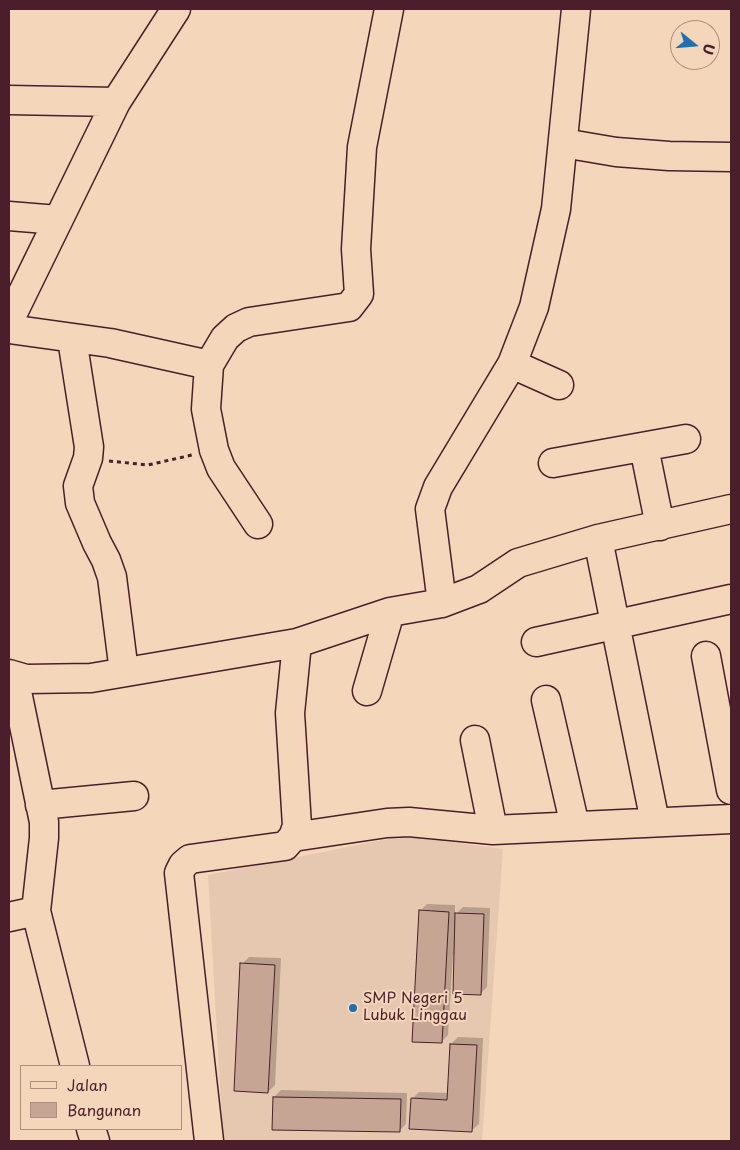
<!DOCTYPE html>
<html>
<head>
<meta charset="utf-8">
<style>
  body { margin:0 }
  #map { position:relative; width:740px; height:1150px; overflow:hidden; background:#f4d6ba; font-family:"Playpen Sans",sans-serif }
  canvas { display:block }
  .frame { position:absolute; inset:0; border:10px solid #4a1f2b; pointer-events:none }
  .legend { position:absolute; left:20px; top:1065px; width:162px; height:65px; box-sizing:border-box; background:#f4d6ba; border:1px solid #b08d81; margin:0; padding:6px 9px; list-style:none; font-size:15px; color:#4a1f2b }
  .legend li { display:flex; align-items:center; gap:10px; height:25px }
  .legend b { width:25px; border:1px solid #b08d81 }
  .north { position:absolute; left:670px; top:20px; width:50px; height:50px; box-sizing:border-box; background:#f4d6ba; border:1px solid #b08d81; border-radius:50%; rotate:107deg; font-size:14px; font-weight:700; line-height:20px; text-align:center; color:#4a1f2b }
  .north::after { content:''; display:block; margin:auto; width:18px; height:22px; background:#1f6fb2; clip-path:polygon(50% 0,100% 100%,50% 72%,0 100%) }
</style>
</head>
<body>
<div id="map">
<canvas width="740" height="1150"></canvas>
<div class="frame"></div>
<ul class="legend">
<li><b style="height:6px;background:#f4d6ba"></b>Jalan</li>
<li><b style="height:14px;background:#c7a594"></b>Bangunan</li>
</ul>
<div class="north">U</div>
</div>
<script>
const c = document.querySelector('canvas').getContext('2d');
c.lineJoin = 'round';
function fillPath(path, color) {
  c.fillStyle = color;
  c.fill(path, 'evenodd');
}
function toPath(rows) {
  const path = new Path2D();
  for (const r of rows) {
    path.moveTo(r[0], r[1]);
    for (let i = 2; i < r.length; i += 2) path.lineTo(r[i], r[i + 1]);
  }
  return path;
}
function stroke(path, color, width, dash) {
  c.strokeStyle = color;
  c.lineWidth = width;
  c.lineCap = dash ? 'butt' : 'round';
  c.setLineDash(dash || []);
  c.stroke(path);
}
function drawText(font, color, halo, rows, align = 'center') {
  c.font = font + ' "Playpen Sans",sans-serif';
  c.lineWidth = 4;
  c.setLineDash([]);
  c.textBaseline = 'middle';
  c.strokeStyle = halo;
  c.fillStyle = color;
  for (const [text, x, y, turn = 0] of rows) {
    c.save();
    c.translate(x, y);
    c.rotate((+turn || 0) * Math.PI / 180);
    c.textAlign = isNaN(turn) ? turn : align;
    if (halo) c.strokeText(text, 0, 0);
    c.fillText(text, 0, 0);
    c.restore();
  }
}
fillPath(toPath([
  [403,836,503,849,482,1141,223,1141,208,875]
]), '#e6c7af');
fillPath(toPath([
  [427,904,455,905,455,915,463,907,490,908,487,987,480,994,455,955,453,955,448,1035,441,1042,420,911],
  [249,957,281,958,275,1085,268,1092,242,964],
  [458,1037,483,1038,479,1124,472,1130,412,1099,419,1092,449,1093,451,1044],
  [281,1090,407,1093,406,1124,399,1131,274,1097]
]), '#0003');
const building = toPath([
  [419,910,449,912,442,1043,412,1042,419,910],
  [455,913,484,914,481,995,453,994,455,913],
  [240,963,275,965,268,1093,234,1091,240,963],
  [450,1044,477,1045,472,1132,409,1129,411,1098,447,1100,450,1044],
  [273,1097,401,1099,400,1132,272,1130,273,1097]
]);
fillPath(building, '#c7a594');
stroke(building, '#4a1f2b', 1);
const minor = toPath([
  [9,100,116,102],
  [563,143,616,152,669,156,731,157],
  [9,216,58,220],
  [9,321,116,102,176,9],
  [9,329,110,343,209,365,225,338,236,328,249,322,349,307,359,294,356,249,362,147,389,9],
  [72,339,89,447,88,458,78,486,80,503,97,543,106,560,112,577,124,672],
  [512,364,559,385],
  [209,365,206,409,214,450,221,468,258,524],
  [644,447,660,526],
  [553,463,686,439],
  [598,539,655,822],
  [442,603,430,509,438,487,512,364,534,307,556,209,576,9],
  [536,642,731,599],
  [706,656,731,790],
  [9,674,26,679,91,678,297,643,390,612,442,603,479,589,518,563,598,539,731,509],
  [14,677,44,822,44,838,36,911,75,1066],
  [367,691,390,612],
  [546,700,575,826],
  [475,740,493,830],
  [40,805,134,796],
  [293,837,387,823,409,822,493,830,731,819],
  [9,917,36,911],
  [91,1129,95,1141],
  [209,1141,179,873,183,865,190,859,285,846,293,837,297,826,290,713,297,643]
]);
stroke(minor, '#4a1f2b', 31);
stroke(toPath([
  [109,461,148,465,192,455]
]), '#4a1f2b', 3, [4, 4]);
stroke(minor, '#f4d6ba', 28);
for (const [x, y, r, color] of [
  [353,1008,5,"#1f6fb2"]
]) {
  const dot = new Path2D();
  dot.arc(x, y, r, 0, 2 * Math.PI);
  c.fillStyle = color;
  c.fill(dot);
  stroke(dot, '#f4d6ba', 2);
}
drawText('15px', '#4a1f2b', '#f4d6ba', [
  ["SMP Negeri 5",363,999],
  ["Lubuk Linggau",363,1016]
], 'left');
</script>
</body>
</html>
